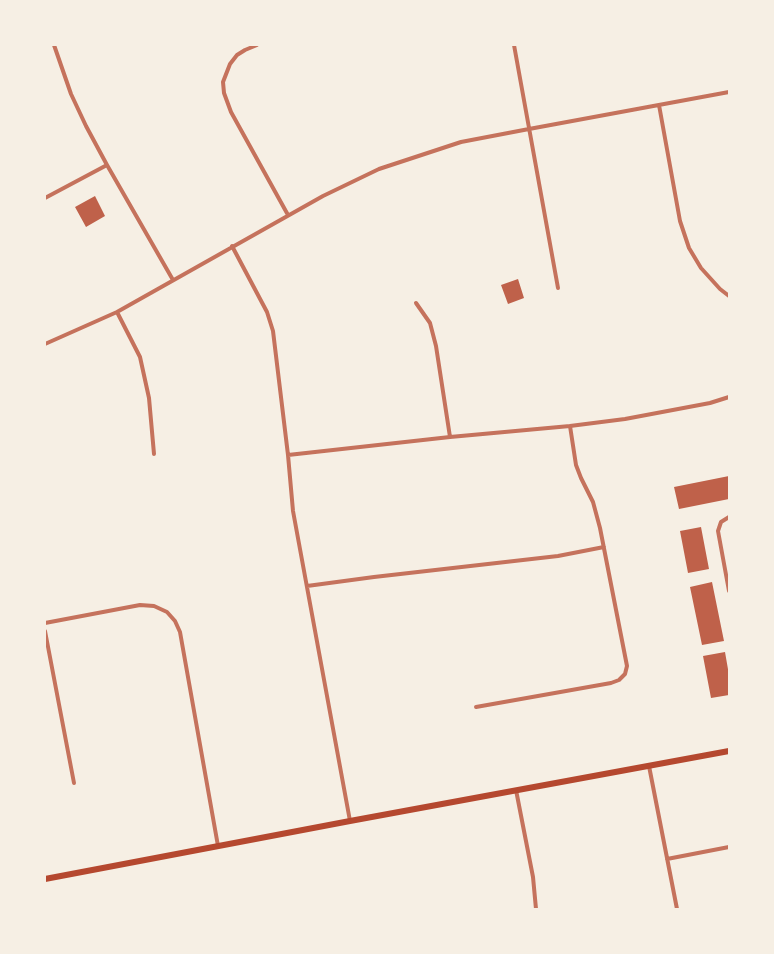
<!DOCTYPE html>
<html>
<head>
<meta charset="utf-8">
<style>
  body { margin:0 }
  #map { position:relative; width:774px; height:954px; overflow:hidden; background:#f6efe4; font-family:Helvetica,sans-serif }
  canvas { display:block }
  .frame { position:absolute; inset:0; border:46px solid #f6efe4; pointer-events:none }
</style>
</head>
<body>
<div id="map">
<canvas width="774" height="954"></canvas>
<div class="frame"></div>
</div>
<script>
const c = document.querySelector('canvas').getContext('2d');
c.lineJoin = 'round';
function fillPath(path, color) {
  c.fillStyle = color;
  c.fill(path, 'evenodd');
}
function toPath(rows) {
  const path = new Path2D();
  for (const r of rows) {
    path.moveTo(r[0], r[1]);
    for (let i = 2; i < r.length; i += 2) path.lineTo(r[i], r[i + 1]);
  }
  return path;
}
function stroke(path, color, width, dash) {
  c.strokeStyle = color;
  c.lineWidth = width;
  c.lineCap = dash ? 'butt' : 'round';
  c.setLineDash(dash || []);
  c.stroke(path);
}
fillPath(toPath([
  [95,196,105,216,86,227,75,207],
  [518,279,524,298,508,304,501,285],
  [729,476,729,499,679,509,674,487],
  [701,527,709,569,688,573,680,531],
  [712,582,724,641,702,645,690,587],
  [725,652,729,675,729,695,711,698,703,656]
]), '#bf614a');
stroke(toPath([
  [54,45,71,94,86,126,107,165,173,280],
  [257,45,245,50,237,55,230,64,223,82,224,93,231,112,288,215],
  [514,45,558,288],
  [659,105,680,221,689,248,701,268,720,289,729,296],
  [45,198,107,165],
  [232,246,267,312,273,331,288,455,293,511,350,821],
  [416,303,430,323,436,346,450,437],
  [117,312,140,357,149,398,154,454],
  [45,344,117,312,323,196,379,169,461,142,529,129,729,92],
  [288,455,450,437,570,426,625,419,710,403,729,397],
  [729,517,721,522,718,531,729,591],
  [307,586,374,577,558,556,604,547],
  [45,623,140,605,154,606,167,612,175,621,180,632,218,846],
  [45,631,74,783],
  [476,707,611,683,619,680,625,674,627,666,600,528,593,502,581,478,576,465,570,426],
  [649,766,677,909],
  [516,790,533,877,536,909],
  [667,859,729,847]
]), '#c5725c', 4);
stroke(toPath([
  [45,879,350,821,729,751]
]), '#b5482f', 6);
</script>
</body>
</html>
